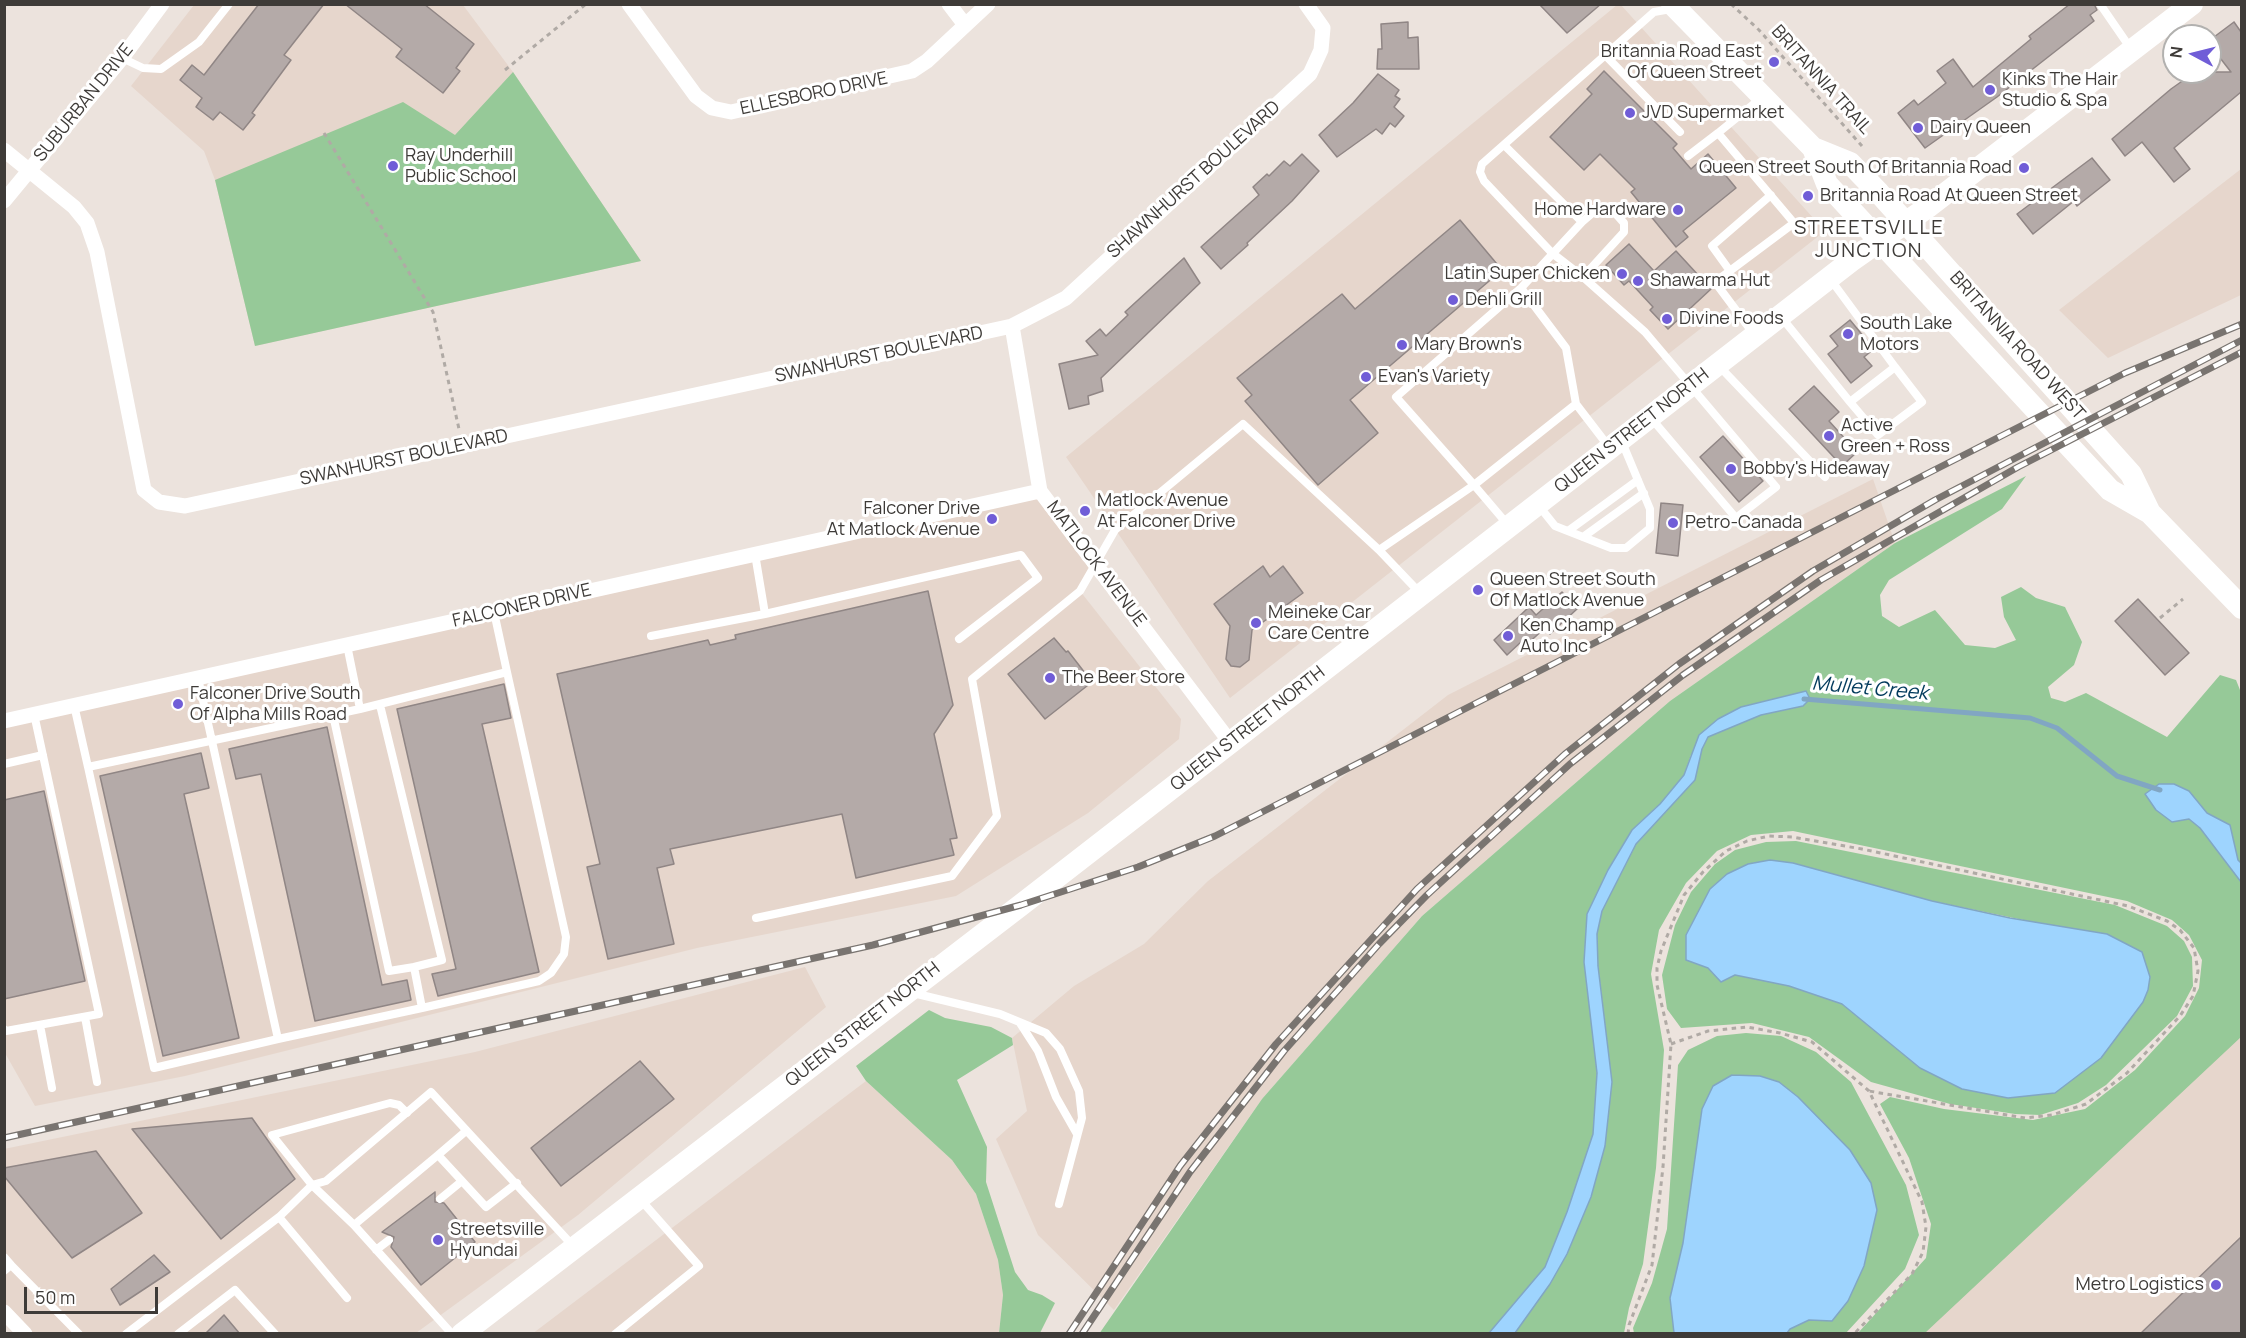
<!DOCTYPE html>
<html>
<head>
<meta charset="utf-8">
<style>
  body { margin:0 }
  #map { position:relative; width:2246px; height:1338px; overflow:hidden; background:#ece3dd; font-family:Manrope,sans-serif }
  canvas { display:block }
  .frame { position:absolute; inset:0; border:6px solid #3e3b38; pointer-events:none }
  .north { position:absolute; left:2162px; top:24px; width:60px; height:60px; box-sizing:border-box; background:#fff; border:2px solid #b2b1af; border-radius:50%; rotate:277deg; font-size:16px; font-weight:700; line-height:24px; text-align:center; color:#3e3b38 }
  .north::after { content:''; display:block; margin:auto; width:21px; height:27px; background:#705dd7; clip-path:polygon(50% 0,100% 100%,50% 72%,0 100%) }
  .scale { position:absolute; left:24px; top:1287px; width:134px; height:27px; box-sizing:border-box; border:3px solid #3e3b38; border-top:0; padding-left:8px; font-size:18px; line-height:21px; white-space:nowrap; color:#3e3b38; -webkit-text-stroke:4px #fff; paint-order:stroke }
</style>
</head>
<body>
<div id="map">
<canvas width="2246" height="1338"></canvas>
<div class="frame"></div>
<div class="north">N</div>
<div class="scale">50 m</div>
</div>
<script>
const c = document.querySelector('canvas').getContext('2d');
c.lineJoin = 'round';
function fillPath(path, color) {
  c.fillStyle = color;
  c.fill(path, 'evenodd');
}
function toPath(rows) {
  const path = new Path2D();
  for (const r of rows) {
    path.moveTo(r[0], r[1]);
    for (let i = 2; i < r.length; i += 2) path.lineTo(r[i], r[i + 1]);
  }
  return path;
}
function stroke(path, color, width, dash) {
  c.strokeStyle = color;
  c.lineWidth = width;
  c.lineCap = dash ? 'butt' : 'round';
  c.setLineDash(dash || []);
  c.stroke(path);
}
function drawText(font, color, halo, rows, align = 'center') {
  c.font = font + ' Manrope,sans-serif';
  c.lineWidth = 6;
  c.setLineDash([]);
  c.textBaseline = 'middle';
  c.strokeStyle = halo;
  c.fillStyle = color;
  for (const [text, x, y, turn = 0] of rows) {
    c.save();
    c.translate(x, y);
    c.rotate((+turn || 0) * Math.PI / 180);
    c.textAlign = isNaN(turn) ? turn : align;
    if (halo) c.strokeText(text, 0, 0);
    c.fillText(text, 0, 0);
    c.restore();
  }
}
fillPath(toPath([
  [194,5,463,5,513,72,641,261,255,346,215,180,204,151,131,86],
  [1617,5,1621,5,1825,231,1230,698,1066,457],
  [2241,169,2241,295,2108,358,2059,310],
  [1873,479,1895,543,1670,701,1422,916,1262,1099,1114,1310,1038,1235,996,1139,1027,1111,1012,1038,1074,986,1144,944,1208,881,1448,695],
  [1040,491,1096,564,1080,591,1181,719,1179,739,1088,813,956,896,697,948,185,1076,35,1106,5,1053,4,721],
  [805,967,826,1007,578,1215,416,1333,24,1333,5,1314,4,1149,475,1052],
  [2241,1023,2241,1333,1907,1334],
  [866,1081,952,1160,976,1194,998,1260,1003,1295,999,1333,532,1334]
]), '#e6d6cc');
fillPath(toPath([
  [513,72,641,261,255,346,215,180,403,102,455,135],
  [2026,476,2002,509,1889,580,1880,595,1882,616,1899,627,1935,610,1965,645,1995,648,2016,640,2004,617,2001,597,2021,587,2036,598,2065,607,2082,642,2074,665,2048,687,2051,698,2065,702,2086,693,2167,737,2220,675,2236,680,2242,695,2241,863,2238,860,2230,825,2207,813,2189,791,2189,819,2200,828,2241,882,2241,1037,1925,1333,1858,1333,1926,1258,1931,1224,1909,1158,1880,1104,1890,1097,1944,1109,2033,1120,2085,1109,2135,1070,2185,1016,2199,988,2202,960,2189,935,2172,920,2127,901,1793,831,1751,835,1717,851,1686,883,1659,930,1651,974,1664,1050,1656,1168,1643,1264,1629,1308,1624,1333,1515,1333,1567,1254,1591,1197,1612,1082,1598,966,1597,934,1602,911,1636,844,1695,780,1702,749,1708,737,1761,715,1803,706,1718,719,1691,755,1684,775,1660,804,1632,830,1608,870,1587,914,1584,962,1597,1073,1593,1134,1567,1212,1545,1267,1489,1333,1099,1334,1262,1099,1422,916,1670,701,1895,543],
  [1796,841,2115,905,2167,926,2184,941,2192,957,2193,986,2177,1016,2106,1085,2078,1103,2040,1115,2015,1114,1950,1104,1871,1082,1809,1037,1752,1023,1681,1028,1667,1009,1662,975,1675,925,1691,892,1715,864,1735,850,1766,842],
  [1748,864,1932,901,2057,927,1920,1068,1842,1004,1789,986,1735,975,1721,982,1708,968,1686,960,1686,935,1710,889,1727,874],
  [929,1010,945,1018,991,1027,1012,1038,1013,1045,957,1080,987,1147,986,1182,1015,1272,1028,1290,1042,1295,1055,1303,1040,1333,999,1333,1003,1295,998,1260,976,1194,952,1160,866,1081,856,1066],
  [1746,1033,1781,1036,1816,1052,1851,1082,1906,1185,1919,1235,1905,1269,1846,1333,1787,1333,1790,1329,1809,1320,1832,1321,1864,1266,1877,1210,1798,1097,1779,1082,1760,1076,1702,1109,1683,1243,1670,1298,1674,1333,1634,1333,1633,1328,1652,1283,1667,1229,1678,1065,1688,1050,1717,1036]
]), '#96c998');
const water = toPath([
  [1806,691,1810,699,1803,706,1761,715,1708,737,1702,749,1695,780,1636,844,1602,911,1597,934,1598,966,1612,1082,1605,1146,1591,1197,1567,1254,1550,1284,1515,1333,1489,1333,1545,1267,1567,1212,1593,1134,1597,1073,1584,962,1587,914,1608,870,1632,830,1660,804,1684,775,1699,735,1718,719,1741,707,1806,691],
  [2159,784,2174,784,2189,791,2207,813,2230,825,2238,860,2241,863,2241,882,2200,828,2189,819,2172,822,2156,810,2145,794,2159,784],
  [1770,860,1793,863,1932,901,2010,918,2107,934,2142,952,2150,977,2148,990,2143,1002,2101,1058,2055,1093,2008,1098,1962,1089,1920,1068,1842,1004,1789,986,1735,975,1721,982,1708,968,1686,960,1686,935,1710,889,1727,874,1748,864,1770,860],
  [1732,1075,1760,1076,1779,1082,1798,1097,1850,1150,1871,1183,1877,1210,1864,1266,1848,1301,1832,1321,1809,1320,1790,1329,1787,1333,1674,1333,1670,1298,1683,1243,1702,1109,1713,1086,1732,1075]
]);
fillPath(water, '#9ed4fe');
stroke(water, '#81a6c3', 1.5);
stroke(toPath([
  [1804,699,2030,718,2057,728,2117,776,2160,790]
]), '#81a6c3', 5);
const building = toPath([
  [259,4,324,4,284,55,291,60,252,113,255,115,243,130,220,112,213,120,196,107,202,98,180,80,192,65,204,75,259,4],
  [345,4,424,4,474,44,456,68,460,71,443,93,396,57,402,49,345,4],
  [1539,4,1601,4,1567,33,1539,4],
  [2070,4,2094,4,2097,10,2090,15,2094,21,1997,97,1925,148,1898,113,1914,100,1918,105,1946,83,1937,71,1953,59,1973,87,2031,39,2029,36,2070,4],
  [1408,22,1408,38,1418,37,1419,69,1377,69,1378,49,1382,49,1381,24,1408,22],
  [2234,22,2241,32,2241,92,2174,148,2190,169,2174,182,2142,142,2125,156,2112,139,2171,89,2195,72,2231,72,2210,45,2210,40,2234,22],
  [1604,71,1677,144,1673,148,1691,169,1708,154,1736,188,1683,231,1688,237,1676,247,1631,192,1635,189,1600,154,1584,170,1550,137,1592,94,1587,89,1604,71],
  [1378,74,1399,90,1395,96,1400,99,1394,107,1404,116,1395,127,1390,123,1382,134,1376,129,1337,157,1319,135,1353,103,1378,74],
  [1302,154,1319,171,1292,201,1247,243,1248,245,1221,269,1201,247,1259,195,1253,187,1267,174,1269,176,1284,161,1290,166,1302,154],
  [2092,158,2110,180,2077,206,2074,201,2033,234,2017,214,2092,158],
  [1460,220,1502,270,1350,400,1378,433,1318,485,1245,401,1252,395,1237,378,1342,294,1355,309,1460,220],
  [1629,244,1654,271,1676,251,1711,289,1668,329,1650,310,1653,307,1629,281,1624,285,1606,265,1629,244],
  [1184,258,1200,283,1101,378,1103,391,1088,396,1089,404,1069,409,1059,364,1098,355,1086,341,1100,329,1106,336,1128,315,1125,312,1184,258],
  [1850,320,1874,349,1864,357,1872,366,1851,383,1828,354,1838,346,1830,336,1850,320],
  [1814,386,1839,412,1829,421,1857,452,1842,466,1789,409,1814,386],
  [1723,436,1763,481,1739,502,1700,457,1723,436],
  [1661,503,1683,505,1678,556,1656,553,1661,503],
  [1263,566,1270,577,1283,566,1303,593,1252,630,1249,660,1240,667,1231,666,1226,659,1230,626,1214,604,1263,566],
  [928,591,953,705,934,734,957,838,950,839,954,855,856,878,842,814,670,849,674,864,657,868,674,944,608,959,587,867,600,864,557,674,708,640,710,645,736,639,735,635,928,591],
  [1562,592,1577,609,1550,634,1545,628,1525,646,1521,642,1507,655,1494,640,1529,607,1536,615,1562,592],
  [2138,599,2189,653,2165,675,2115,621,2138,599],
  [1054,638,1066,652,1068,651,1092,682,1045,719,1008,674,1054,638],
  [504,684,511,718,482,724,539,972,438,996,432,974,456,969,397,709,504,684],
  [327,727,382,985,407,980,411,1000,315,1021,261,774,236,779,229,749,327,727],
  [201,753,209,788,184,794,239,1038,163,1056,100,776,201,753],
  [44,791,85,981,4,999,4,800,44,791],
  [640,1061,674,1099,561,1186,531,1148,640,1061],
  [252,1118,295,1179,221,1239,132,1129,252,1118],
  [96,1151,142,1213,72,1258,4,1176,4,1168,96,1151],
  [435,1192,435,1202,444,1203,475,1242,421,1285,391,1247,394,1237,382,1232,435,1192],
  [2241,1237,2241,1334,2140,1334,2241,1237],
  [154,1255,170,1272,120,1305,111,1289,154,1255],
  [224,1315,240,1334,205,1334,224,1315]
]);
fillPath(building, '#b4aaa8');
stroke(building, '#908685', 1.5);
stroke(toPath([
  [1731,4,1759,30,1862,146],
  [505,70,586,4],
  [324,133,433,312,459,429],
  [2160,618,2183,599],
  [1671,1044,1708,1031,1747,1027,1780,1033,1812,1042,1869,1091,1922,1202,1926,1227,1923,1252,1912,1274,1854,1334],
  [1628,1334,1629,1325,1652,1265,1663,1167,1671,1044,1657,985,1657,968,1661,951,1684,895,1703,872,1726,851,1747,841,1769,836,1792,837,1862,849,2128,906,2167,921,2180,930,2194,948,2198,971,2193,996,2180,1016,2127,1073,2086,1104,2052,1115,2025,1118,1869,1091]
]), '#b0aaa5', 3, [4.5, 4.5]);
stroke(toPath([
  [2100,4,2131,49],
  [1605,55,1680,132],
  [122,58,143,68,161,69,199,42,229,4],
  [1688,156,1718,133],
  [1582,222,1596,210,1605,210,1616,214,1624,223,1624,232,1583,277],
  [1730,271,1712,246,1771,195],
  [1521,288,1566,348,1576,404],
  [1782,318,1850,402,1895,367,1831,280],
  [1753,333,1715,282,1794,223,1718,133,1761,98],
  [1719,366,1825,477],
  [1850,402,1878,435,1922,402,1895,367],
  [1651,418,1736,518,1776,487,1645,332,1583,277,1552,253,1484,181,1480,172,1482,164,1654,12,1671,9],
  [1539,506,1555,526,1611,548,1626,548,1650,528,1650,509,1622,442],
  [1508,525,1474,485,1576,404,1609,447],
  [1568,531,1638,480],
  [1583,537,1644,493],
  [1420,593,1379,550,1474,485,1396,397,1521,288,1582,222,1504,145],
  [765,614,1021,555,1038,578,959,639],
  [651,636,765,614,755,554],
  [347,645,360,709],
  [198,678,278,1039,422,1008],
  [74,705,88,767,360,709,507,672,494,612],
  [380,705,442,960,414,967],
  [333,715,389,971,414,967,422,1008,539,981,551,973,564,954,566,937,507,672],
  [4,764,43,755],
  [88,767,154,1068,278,1039],
  [756,918,952,876,997,816,972,679,1080,591,1115,530,1243,424,1379,550],
  [913,993,1000,1014,1046,1033,1060,1049,1079,1091,1082,1118,1059,1204],
  [85,1017,97,1082],
  [1020,1023,1038,1051,1056,1097,1077,1134],
  [40,1025,52,1088],
  [4,1029,6,1031,99,1014,34,714],
  [407,1113,399,1105,390,1103,272,1135,312,1185,354,1225,452,1334],
  [466,1131,438,1155,486,1207,517,1183],
  [440,1199,462,1181],
  [279,1217,347,1298],
  [354,1225,438,1155],
  [376,1250,389,1240],
  [4,1257,11,1265,4,1271],
  [11,1265,79,1334],
  [126,1334,279,1217,312,1185,326,1181,431,1092,574,1247],
  [178,1334,235,1290,275,1334],
  [615,1334,699,1266,640,1199]
]), '#fff', 8);
stroke(toPath([
  [629,4,696,96,712,108,731,112,912,71,927,61,988,4],
  [949,4,965,25],
  [4,150,74,207,87,223,97,252,144,490,159,502,185,506,1012,326,1066,298,1310,74,1321,50,1323,28,1306,4],
  [4,201,122,58,162,4],
  [1012,326,1040,491,1230,742],
  [4,721,1040,491],
  [4,1312,25,1334]
]), '#fff', 15);
stroke(toPath([
  [1672,4,1813,148,1850,163,1879,193,2131,474,2150,513],
  [1813,148,1827,184,2110,490,2150,513,2242,608],
  [462,1334,1021,905,1851,261,1928,207,2192,4]
]), '#fff', 22);
const rail = toPath([
  [4,1138,873,945,1021,905,1138,867,1215,836,2125,373,2242,324],
  [1069,1334,1180,1166,1276,1044,1417,889,1565,754,1679,664,1813,571,1935,500,2242,340],
  [1082,1334,1190,1172,1284,1051,1379,944,1427,895,1570,764,1683,675,1821,580,2018,467,2242,352]
]);
stroke(rail, '#797470', 7);
stroke(rail, '#fff', 4.5, [14]);
for (const [x, y, r, color] of [
  [1774,62,6,"#705dd7"],
  [1990,90,6,"#705dd7"],
  [1630,113,6,"#705dd7"],
  [1918,128,6,"#705dd7"],
  [393,166,6,"#705dd7"],
  [2024,168,6,"#705dd7"],
  [1808,196,6,"#705dd7"],
  [1678,210,6,"#705dd7"],
  [1622,274,6,"#705dd7"],
  [1638,281,6,"#705dd7"],
  [1453,300,6,"#705dd7"],
  [1667,319,6,"#705dd7"],
  [1848,334,6,"#705dd7"],
  [1402,345,6,"#705dd7"],
  [1366,377,6,"#705dd7"],
  [1829,436,6,"#705dd7"],
  [1731,469,6,"#705dd7"],
  [1085,511,6,"#705dd7"],
  [992,519,6,"#705dd7"],
  [1673,523,6,"#705dd7"],
  [1478,590,6,"#705dd7"],
  [1256,623,6,"#705dd7"],
  [1508,636,6,"#705dd7"],
  [1050,678,6,"#705dd7"],
  [178,704,6,"#705dd7"],
  [438,1240,6,"#705dd7"],
  [2216,1285,6,"#705dd7"]
]) {
  const dot = new Path2D();
  dot.arc(x, y, r, 0, 2 * Math.PI);
  c.fillStyle = color;
  c.fill(dot);
  stroke(dot, '#fff', 2);
}
drawText('18px', '#3e3b38', '#fff', [
  ["Britannia Road East",1762,52,"right"],
  ["Of Queen Street",1762,73,"right"],
  ["Kinks The Hair",2002,80],
  ["Studio & Spa",2002,101],
  ["JVD Supermarket",1642,113],
  ["Dairy Queen",1930,128],
  ["Ray Underhill",405,156],
  ["Public School",405,177],
  ["Queen Street South Of Britannia Road",2012,168,"right"],
  ["Britannia Road At Queen Street",1820,196],
  ["Home Hardware",1666,210,"right"],
  ["Latin Super Chicken",1610,274,"right"],
  ["Shawarma Hut",1650,281],
  ["Dehli Grill",1465,300],
  ["Divine Foods",1679,319],
  ["South Lake",1860,324],
  ["Motors",1860,345],
  ["Mary Brown's",1414,345],
  ["Evan's Variety",1378,377],
  ["Active",1841,426],
  ["Green + Ross",1841,447],
  ["Bobby's Hideaway",1743,469],
  ["Matlock Avenue",1097,501],
  ["At Falconer Drive",1097,522],
  ["Falconer Drive",980,509,"right"],
  ["At Matlock Avenue",980,530,"right"],
  ["Petro-Canada",1685,523],
  ["Queen Street South",1490,580],
  ["Of Matlock Avenue",1490,601],
  ["Meineke Car",1268,613],
  ["Care Centre",1268,634],
  ["Ken Champ",1520,626],
  ["Auto Inc",1520,647],
  ["The Beer Store",1062,678],
  ["Falconer Drive South",190,694],
  ["Of Alpha Mills Road",190,715],
  ["Streetsville",450,1230],
  ["Hyundai",450,1251],
  ["Metro Logistics",2204,1285,"right"]
], 'left');
drawText('18px', '#3e3b38', '#fff', [
  ["BRITANNIA TRAIL",1821,80,48],
  ["ELLESBORO DRIVE",814,94,-12],
  ["SUBURBAN DRIVE",84,103,-51],
  ["SHAWNHURST BOULEVARD",1194,180,-42],
  ["BRITANNIA ROAD WEST",2017,346,48],
  ["SWANHURST BOULEVARD",879,355,-12],
  ["QUEEN STREET NORTH",1632,431,-38],
  ["SWANHURST BOULEVARD",404,458,-12],
  ["MATLOCK AVENUE",1096,564,53],
  ["FALCONER DRIVE",522,606,-13],
  ["QUEEN STREET NORTH",1248,729,-38],
  ["QUEEN STREET NORTH",863,1025,-38]
]);
c.letterSpacing = '1.5px';
drawText('20px', '#3e3b38', '#fff', [
  ["STREETSVILLE",1869,228],
  ["JUNCTION",1869,251]
]);
c.letterSpacing = '0px';
drawText('italic 20px', '#033b5d', '#fff', [
  ["Mullet Creek",1870,689,5]
]);
</script>
</body>
</html>
